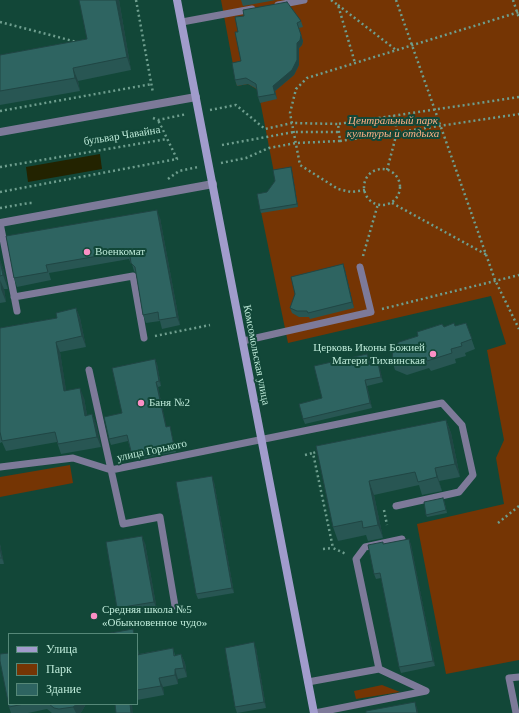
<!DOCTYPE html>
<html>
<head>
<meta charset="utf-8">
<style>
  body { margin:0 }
  #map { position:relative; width:519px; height:713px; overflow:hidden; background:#124738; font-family:Georgia,serif }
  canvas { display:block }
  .legend { position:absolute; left:8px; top:633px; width:130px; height:72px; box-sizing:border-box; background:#124738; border:1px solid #568878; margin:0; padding:5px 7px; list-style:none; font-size:12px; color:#bde9d8 }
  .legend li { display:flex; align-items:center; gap:8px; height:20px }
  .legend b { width:20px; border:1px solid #568878 }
</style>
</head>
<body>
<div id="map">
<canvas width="519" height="713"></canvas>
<ul class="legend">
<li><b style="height:5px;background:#a19ccc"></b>Улица</li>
<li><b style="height:11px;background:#753504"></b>Парк</li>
<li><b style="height:11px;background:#2e6461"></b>Здание</li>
</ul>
</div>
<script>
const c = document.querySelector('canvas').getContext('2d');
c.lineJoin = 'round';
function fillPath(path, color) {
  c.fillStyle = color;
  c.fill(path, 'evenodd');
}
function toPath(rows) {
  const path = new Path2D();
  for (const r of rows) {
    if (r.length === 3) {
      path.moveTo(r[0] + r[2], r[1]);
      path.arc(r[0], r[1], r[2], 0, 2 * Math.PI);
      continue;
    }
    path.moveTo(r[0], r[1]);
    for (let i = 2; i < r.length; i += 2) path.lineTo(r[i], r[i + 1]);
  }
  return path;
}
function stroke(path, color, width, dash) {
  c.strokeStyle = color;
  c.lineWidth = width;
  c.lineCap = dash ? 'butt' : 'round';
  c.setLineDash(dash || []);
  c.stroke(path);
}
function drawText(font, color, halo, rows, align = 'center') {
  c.font = font + ' Georgia,serif';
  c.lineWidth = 4;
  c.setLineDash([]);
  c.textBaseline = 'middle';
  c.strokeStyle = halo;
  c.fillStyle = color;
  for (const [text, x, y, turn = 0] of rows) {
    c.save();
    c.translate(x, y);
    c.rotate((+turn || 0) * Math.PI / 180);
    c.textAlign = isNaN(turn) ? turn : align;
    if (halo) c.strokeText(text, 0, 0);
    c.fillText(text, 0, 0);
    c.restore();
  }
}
fillPath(toPath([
  [221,0,519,0,519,660,446,674,417,524,504,504,496,458,504,440,487,350,506,344,491,296,288,343,258,197,268,195,276,183,258,90,248,84,237,86],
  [70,465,73,483,0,497,0,477],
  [382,685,400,692,356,699,354,691]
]), '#753504');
fillPath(toPath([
  [100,154,102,169,28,182,26,167]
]), '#232300');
stroke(toPath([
  [136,0,153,93],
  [331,0,338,5,355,63],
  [396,0,495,280,519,329],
  [513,0,519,18],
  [338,5,396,50],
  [0,22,77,42],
  [519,97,338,124,340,141,519,114],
  [210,110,236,105,265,129,292,123,338,124],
  [0,111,152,84],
  [153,118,158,120,187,114],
  [222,145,294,132,339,132],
  [221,163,246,158,269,148,296,143,340,141],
  [0,167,167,139],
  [382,187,18],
  [387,170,397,132,394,115],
  [168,179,179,171,198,167],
  [365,190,351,192,338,189,300,165,290,113,296,89,307,78,519,12],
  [0,192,177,159,158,120],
  [392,203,487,255],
  [0,208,29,203,33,203],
  [363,256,378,204],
  [382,309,519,275],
  [155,336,210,325],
  [320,451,313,453,333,548,346,554],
  [305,455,313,453],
  [384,510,387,525],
  [498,523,519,506],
  [323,549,333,548]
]), '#6e9e8e', 2.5, [2, 3]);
stroke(toPath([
  [278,5,304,0],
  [182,22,252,9],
  [0,223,17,311],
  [14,297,133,276,144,338],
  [243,341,371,312,360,267],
  [89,370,123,524,160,517,175,606],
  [0,467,73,458,111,470,442,403,462,425,473,475,459,492,396,506],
  [379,669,356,559,365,547,402,539],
  [308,682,379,669,426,691,315,713],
  [516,713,509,678,519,677]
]), '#7d7a99', 7);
stroke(toPath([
  [0,132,196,97],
  [0,223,213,184]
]), '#7d7a99', 8);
stroke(toPath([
  [177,0,314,713]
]), '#a19ccc', 8);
fillPath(toPath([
  [119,0,131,70,78,81,80,91,0,105,0,55,87,39],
  [241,0,276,0,243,6],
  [244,16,301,21,303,27,299,28,303,41,302,45,299,48,299,65,294,75,275,91,277,99,260,103,258,97,257,89,248,84,237,86,235,80,241,61,238,32],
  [291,167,298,207,261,213,260,210,267,192],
  [160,218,180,325,162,329,160,321,146,323,143,315,136,273,134,271,132,264,131,264,129,259,49,273,51,280,17,287,14,278],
  [0,260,4,271,8,289,4,289,6,302,0,303],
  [343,264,345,270,354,308,310,319,309,317,299,317,292,313,290,308],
  [76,308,80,318,86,347,60,352,66,391,84,398,87,415,92,414,96,424,101,447,61,454,57,442,6,451,2,442,0,443,0,328,57,318],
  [466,323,475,349,465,353,466,356,455,359,456,363,431,371,429,368,407,375,395,370,392,360,444,327,455,326],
  [155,359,157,364,161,386,158,387,166,427,170,426,171,432,176,452,133,460,132,455,128,441,111,445,109,439],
  [369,359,370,364,378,363,383,382,367,386,372,408,305,424,303,419,322,398],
  [446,420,451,433,460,477,439,481,442,491,422,495,419,485,374,495,383,538,368,541,366,535,338,541,333,527,316,446],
  [214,482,234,593,198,599,196,594],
  [444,500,447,513,427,517,426,515],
  [409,539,411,545,435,666,401,673,399,667,381,578,376,579,374,574,384,544],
  [145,543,157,610,120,616,117,608],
  [0,544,4,564,0,564],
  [137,644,139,654,173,648,175,655,181,654,185,663,187,677,178,679,178,684,163,687,164,695,137,700],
  [256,648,266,708,237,713,235,707],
  [9,704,86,704,82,711,80,713,52,713,47,709,28,713,11,713,9,707]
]), '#285653');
fillPath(toPath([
  [116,0,119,0,131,70,127,57],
  [301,35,303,41,302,45,299,48,299,65,294,75,275,91,277,99,275,94,273,86],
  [73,68,78,81,80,91,75,78],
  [291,167,292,170,298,207,297,204],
  [157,210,160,218,180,325,177,317],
  [0,260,4,271,8,289,3,275],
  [343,264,345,270,354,308,352,302],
  [0,280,4,289,6,302,1,289],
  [76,308,80,318,86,347,82,336],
  [56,342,60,352,68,401,64,391],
  [155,359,157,364,161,386,159,381],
  [378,363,380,368,383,382,381,377],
  [365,380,367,386,372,408,370,403],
  [156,382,158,387,168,433,166,427],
  [80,388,84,398,89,426,85,416],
  [92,414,96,424,101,447,97,437],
  [446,420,451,433,460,477,455,464],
  [435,468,439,481,442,491,437,477],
  [212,476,214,482,234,593,232,588],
  [369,481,374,495,383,538,378,525],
  [142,536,145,543,157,610,154,602],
  [409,539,411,545,435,666,433,661],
  [0,544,4,564,2,558,0,548],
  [254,642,256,648,266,708,264,702],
  [137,644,140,664,137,655],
  [181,654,185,663,187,677,184,668],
  [175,669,178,679,178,684,175,675],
  [159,678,163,687,164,695,161,686],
  [415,702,418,711,418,713,417,713],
  [77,704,86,704,82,711,80,713,76,713,73,707],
  [130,704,132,704,133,713,131,713]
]), '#204644');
const building = toPath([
  [79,0,116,0,127,57,73,68,75,78,0,91,0,55,87,39,79,0],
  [287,2,301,21,297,23,301,35,300,40,297,43,297,60,292,70,273,86,275,94,258,97,256,84,246,78,235,80,232,63,241,61,235,32,238,32,235,17,244,16,243,10,287,2],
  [291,167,297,204,260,210,257,194,267,192,275,181,273,170,291,167],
  [157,210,177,317,159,320,158,312,143,315,135,267,131,263,130,256,128,256,127,251,46,265,48,272,14,278,6,236,157,210],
  [0,261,3,275,0,276,0,261],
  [343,264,352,302,308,313,307,311,297,311,290,308,295,294,291,277,343,264],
  [76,308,82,336,56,342,64,391,80,388,85,416,92,414,97,437,58,444,55,432,2,441,0,432,0,328,57,318,56,313,76,308],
  [454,323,455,326,466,323,472,339,461,343,462,346,451,349,452,353,427,361,426,357,404,365,392,360,393,349,399,342,418,336,417,332,442,324,444,327,454,323],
  [367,354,370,365,378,363,381,377,365,380,370,403,303,419,299,404,322,398,314,366,367,354],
  [155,359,159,381,156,382,166,427,170,426,174,446,132,455,127,435,109,439,104,417,122,413,112,368,155,359],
  [446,420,455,464,435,468,437,477,418,482,415,472,369,481,378,525,363,528,362,521,333,527,316,446,446,420],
  [212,476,232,588,196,594,176,482,212,476],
  [443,498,446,510,426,515,424,502,443,498],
  [142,536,154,602,117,608,106,542,142,536],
  [409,539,433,661,399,667,380,573,374,574,368,545,383,542,383,544,409,539],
  [0,548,2,558,0,558,0,548],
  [133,629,134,634,105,634,133,629],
  [254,642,264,702,235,707,225,648,254,642],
  [173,648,174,656,181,654,184,668,175,669,175,675,159,678,161,686,137,690,137,655,173,648],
  [9,653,9,704,24,704,9,707,0,661,0,654,9,653],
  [415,702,417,713,366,713,366,711,415,702],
  [49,704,77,704,73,707,59,709,54,708,49,704],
  [115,704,130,704,131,713,116,713,115,704]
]);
fillPath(building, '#2e6461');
stroke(building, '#204644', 1);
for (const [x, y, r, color] of [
  [87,252,4,"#fb8fc5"],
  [433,354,4,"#fb8fc5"],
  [141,403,4,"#fb8fc5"],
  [94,616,4,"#fb8fc5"]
]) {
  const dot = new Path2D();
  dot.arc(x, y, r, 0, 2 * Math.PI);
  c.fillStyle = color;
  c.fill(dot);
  stroke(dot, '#124738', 1.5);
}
drawText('italic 11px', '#fcb087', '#124738', [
  ["Центральный парк",393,121],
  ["культуры и отдыха",393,134]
]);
drawText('11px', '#bde9d8', '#124738', [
  ["бульвар Чавайна",122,136,-9],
  ["Комсомольская улица",256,355,79],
  ["улица Горького",152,451,-12]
]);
drawText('11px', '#bde9d8', '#124738', [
  ["Военкомат",95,252],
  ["Церковь Иконы Божией",425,348,"right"],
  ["Матери Тихвинская",425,361,"right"],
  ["Баня №2",149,403],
  ["Средняя школа №5",102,610],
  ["«Обыкновенное чудо»",102,623]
], 'left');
</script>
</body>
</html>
